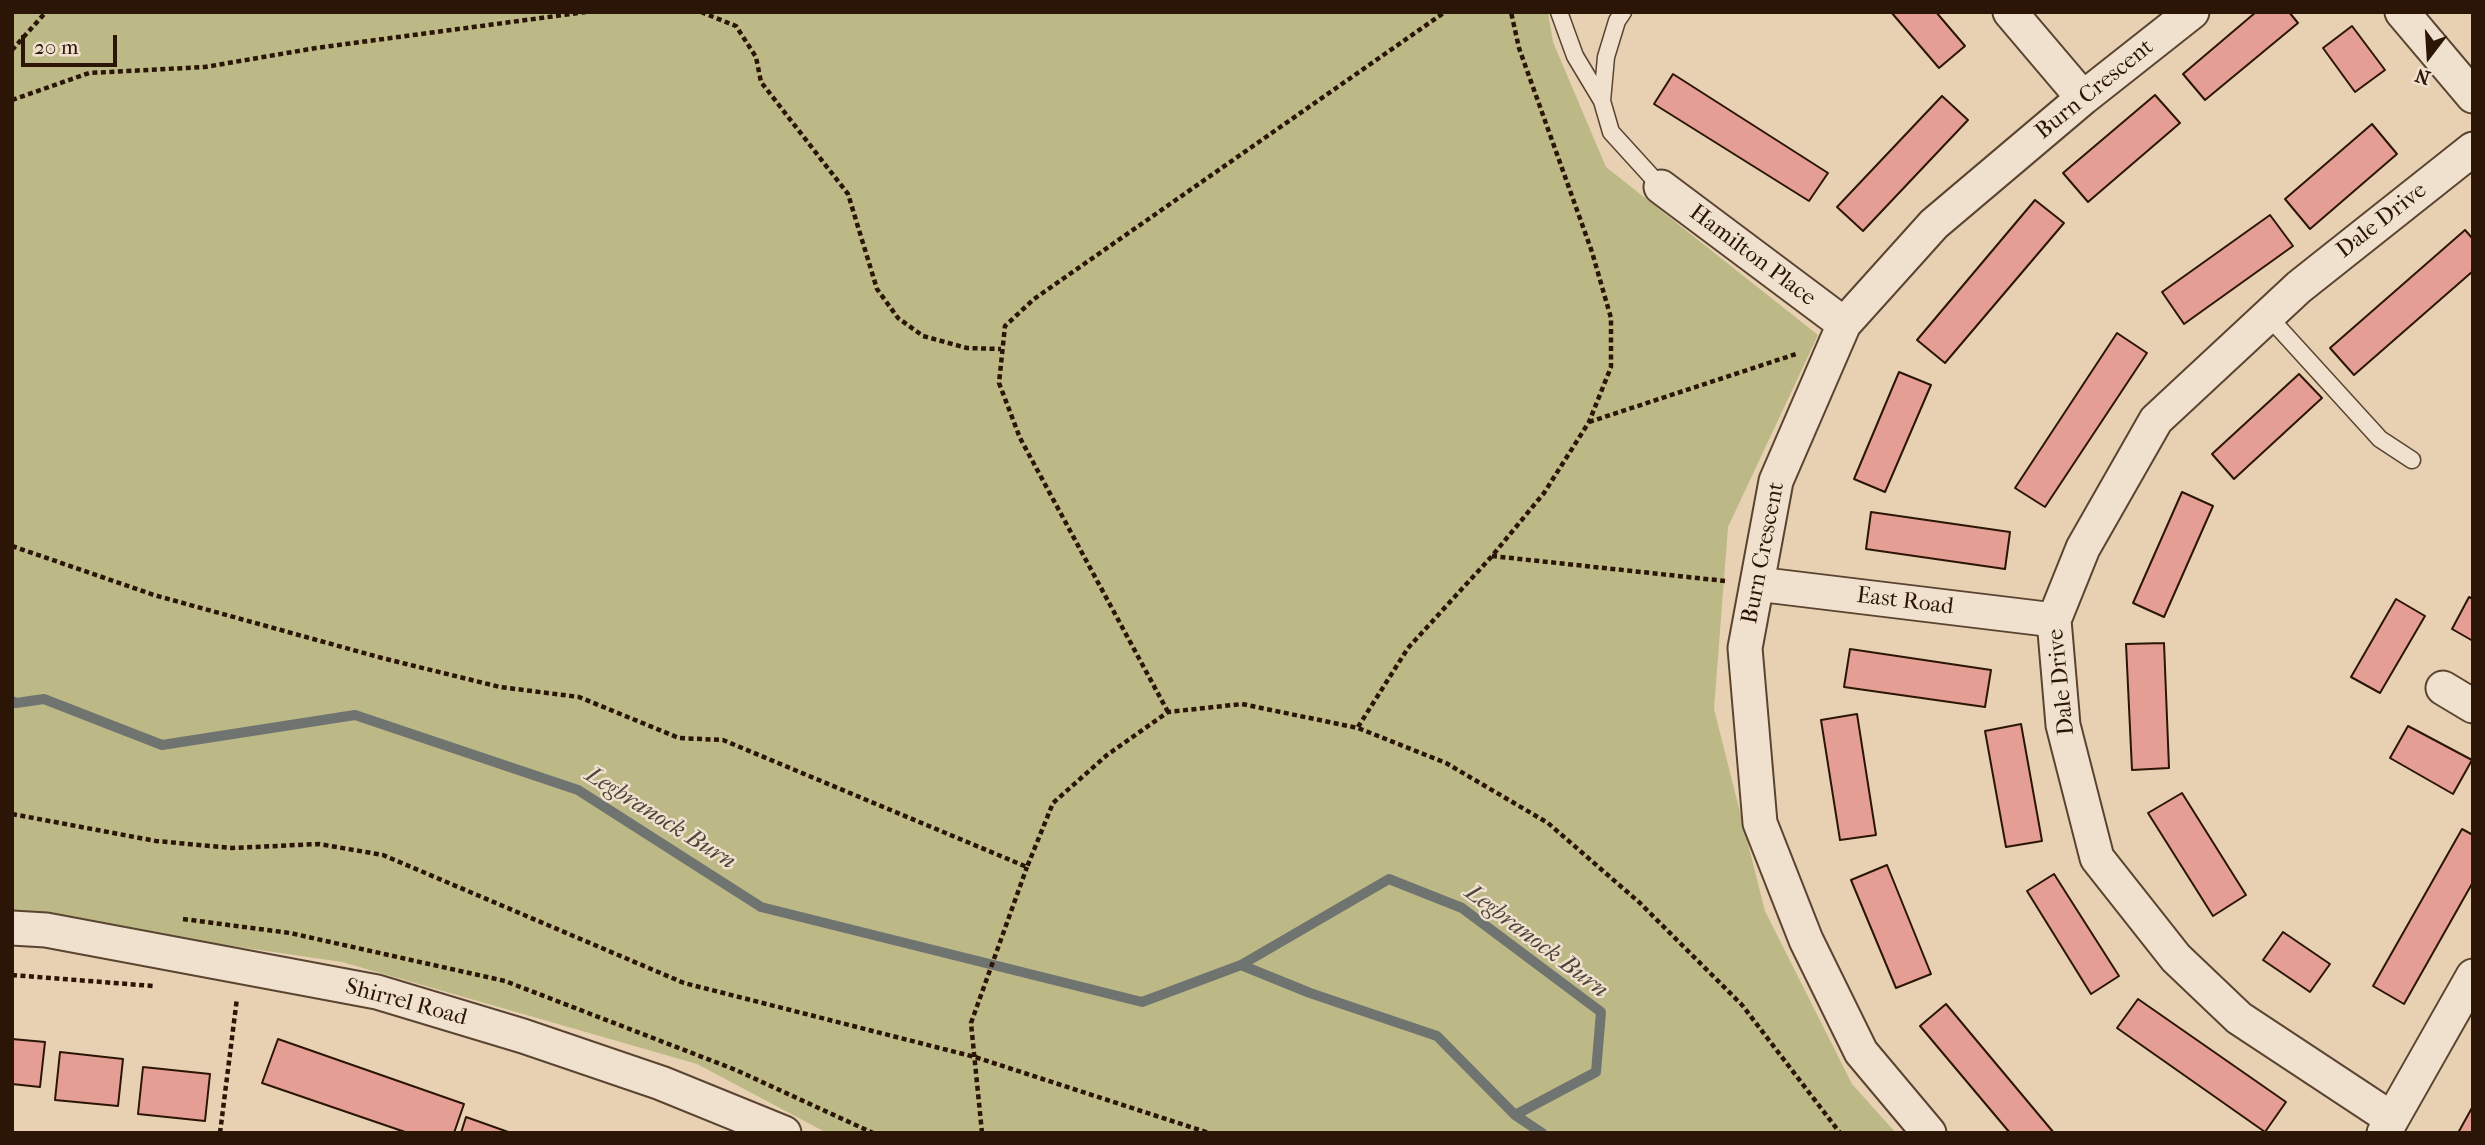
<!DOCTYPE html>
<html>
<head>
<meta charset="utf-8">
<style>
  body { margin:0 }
  #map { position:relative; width:2485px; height:1145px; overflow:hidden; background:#e7d1b2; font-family:"IM FELL French Canon",serif }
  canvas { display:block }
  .frame { position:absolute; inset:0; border:14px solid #2b1506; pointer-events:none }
  .north { position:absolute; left:2394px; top:21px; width:70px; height:70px; -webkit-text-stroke:5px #efe1cd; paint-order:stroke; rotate:197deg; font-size:19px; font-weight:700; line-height:28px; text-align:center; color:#2b1506 }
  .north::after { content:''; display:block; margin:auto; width:24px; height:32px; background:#2b1506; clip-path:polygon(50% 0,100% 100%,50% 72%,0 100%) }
  .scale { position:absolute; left:21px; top:35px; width:96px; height:32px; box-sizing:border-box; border:4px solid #2b1506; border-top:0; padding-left:9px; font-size:21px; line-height:24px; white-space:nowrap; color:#2b1506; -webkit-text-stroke:5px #efe1cd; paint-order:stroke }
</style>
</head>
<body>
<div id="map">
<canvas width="2485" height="1145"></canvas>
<div class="frame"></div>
<div class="north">N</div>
<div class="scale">20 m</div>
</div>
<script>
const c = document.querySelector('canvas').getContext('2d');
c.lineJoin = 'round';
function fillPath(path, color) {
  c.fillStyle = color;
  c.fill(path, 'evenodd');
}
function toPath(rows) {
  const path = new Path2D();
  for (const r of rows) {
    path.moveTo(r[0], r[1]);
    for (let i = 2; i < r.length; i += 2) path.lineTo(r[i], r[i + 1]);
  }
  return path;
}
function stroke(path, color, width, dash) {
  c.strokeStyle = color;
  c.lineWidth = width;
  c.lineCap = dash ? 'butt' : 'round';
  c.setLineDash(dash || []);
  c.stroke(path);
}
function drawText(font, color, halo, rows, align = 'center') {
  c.font = font + ' "IM FELL French Canon",serif';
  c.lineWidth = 5;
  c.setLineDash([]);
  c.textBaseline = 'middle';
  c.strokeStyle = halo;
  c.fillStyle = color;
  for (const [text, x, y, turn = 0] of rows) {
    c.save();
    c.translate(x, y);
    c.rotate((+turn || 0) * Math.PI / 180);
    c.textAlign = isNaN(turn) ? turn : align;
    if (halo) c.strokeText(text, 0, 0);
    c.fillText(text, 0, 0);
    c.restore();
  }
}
fillPath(toPath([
  [12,12,1548,12,1553,42,1606,167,1818,335,1728,527,1714,709,1765,911,1852,1084,1896,1133,827,1133,697,1064,342,962,12,914]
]), '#bdb987');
stroke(toPath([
  [12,701,16,703,44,699,162,745,355,715,578,790,761,907,1142,1002,1241,965,1310,993,1437,1036,1515,1115],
  [1241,965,1389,879,1462,908,1601,1012,1596,1072,1515,1115,1542,1133]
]), '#707471', 10);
const building = toPath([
  [1891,12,1936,12,1965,46,1939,68,1891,12],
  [2256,12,2289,12,2298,23,2205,100,2183,74,2256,12],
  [2352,26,2385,70,2355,92,2323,48,2352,26],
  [1673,74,1828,173,1809,201,1654,104,1673,74],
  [2155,95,2180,123,2088,202,2063,173,2155,95],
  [1942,96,1968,120,1863,231,1837,207,1942,96],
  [2372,124,2397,154,2310,229,2285,199,2372,124],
  [2035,200,2064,223,1945,363,1917,340,2035,200],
  [2270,215,2293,246,2184,324,2162,292,2270,215],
  [2465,230,2473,239,2473,271,2354,375,2330,348,2465,230],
  [2117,333,2147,353,2045,507,2015,488,2117,333],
  [1899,372,1931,385,1885,492,1854,479,1899,372],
  [2299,374,2322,398,2234,479,2212,454,2299,374],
  [2182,492,2213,506,2164,617,2133,603,2182,492],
  [1871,512,2010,532,2005,569,1866,549,1871,512],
  [2469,597,2473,599,2473,641,2452,629,2469,597],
  [2396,599,2425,616,2380,693,2351,677,2396,599],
  [2164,643,2169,768,2132,770,2126,644,2164,643],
  [1850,649,1991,670,1985,707,1844,687,1850,649],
  [1857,714,1876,835,1840,840,1821,720,1857,714],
  [2021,724,2042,841,2006,847,1985,731,2021,724],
  [2408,726,2472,760,2453,794,2390,758,2408,726],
  [2182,793,2246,895,2213,916,2148,813,2182,793],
  [2462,829,2473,835,2473,882,2404,1004,2373,986,2462,829],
  [1887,865,1931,974,1896,988,1851,880,1887,865],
  [2054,874,2119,976,2091,994,2027,891,2054,874],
  [2283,932,2330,964,2310,992,2263,960,2283,932],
  [2138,999,2286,1102,2265,1132,2117,1028,2138,999],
  [1946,1004,2054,1133,2010,1133,1920,1026,1946,1004],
  [12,1039,45,1042,40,1087,12,1084,12,1039],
  [278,1039,464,1104,454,1133,408,1133,262,1083,278,1039],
  [60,1052,123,1059,118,1106,55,1100,60,1052],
  [143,1067,210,1074,205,1121,138,1114,143,1067],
  [2473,1106,2473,1133,2458,1133,2473,1106],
  [466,1117,511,1133,461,1133,466,1117]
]);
fillPath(building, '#e59e93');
stroke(building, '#2b1506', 2);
const lane = toPath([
  [1559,12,1575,56,1602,101],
  [1623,12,1617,21,1606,57,1602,101,1611,132,1661,187],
  [2268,316,2380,439,2412,460]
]);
const street = toPath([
  [2010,12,2083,98],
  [2402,12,2473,96],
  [1661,187,1844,324],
  [1757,584,2054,620],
  [2443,688,2473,706],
  [12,928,46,930,377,992,523,1036,661,1083,784,1133],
  [2392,1119,2239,1018,2176,958,2097,858,2063,725,2054,620,2083,548,2156,420,2299,287,2473,149],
  [1929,1133,1861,1052,1806,940,1760,823,1745,648,1776,481,1844,324,1934,224,2083,98,2192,12],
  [2384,1133,2473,976]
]);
stroke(lane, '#5a4431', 19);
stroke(street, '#5a4431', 37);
stroke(toPath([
  [701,12,736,26,756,57,761,82,848,194,877,289,898,318,923,336,967,348,1001,349],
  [12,50,46,12],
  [12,100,89,73,205,67,316,48,586,12],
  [1589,422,1796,354],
  [12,546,154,595,382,658,500,687,579,697,679,738,723,740,1027,867,1053,803,1107,755,1168,712,1242,704,1358,728,1446,763,1548,823,1640,903,1742,1005,1840,1133],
  [1492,556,1725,581],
  [1168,712,1020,438,999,383,1005,326,1034,299,1445,12],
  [1358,727,1408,648,1492,556,1544,493,1589,422,1611,367,1611,318,1592,252,1519,48,1511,12],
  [12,814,156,841,232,848,319,844,383,855,684,983,975,1057,1209,1133],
  [183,919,290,933,505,981,736,1070,873,1133],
  [12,975,153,986],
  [220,1133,237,998],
  [982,1133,971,1023,1027,867]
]), '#2b1506', 4.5, [5, 3.5]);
stroke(lane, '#efe1cd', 16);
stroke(street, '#efe1cd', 33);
drawText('23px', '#2b1506', '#efe1cd', [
  ["Burn Crescent",2095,90,-39],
  ["Dale Drive",2382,221,-38],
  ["Hamilton Place",1752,256,37],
  ["Burn Crescent",1764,553,-79],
  ["East Road",1905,602,7],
  ["Dale Drive",2062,682,-96],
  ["Shirrel Road",406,1003,15]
]);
drawText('italic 24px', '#4e453c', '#efe1cd', [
  ["Legbranock Burn",660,819,32],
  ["Legbranock Burn",1536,942,37]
]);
</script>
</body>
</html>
